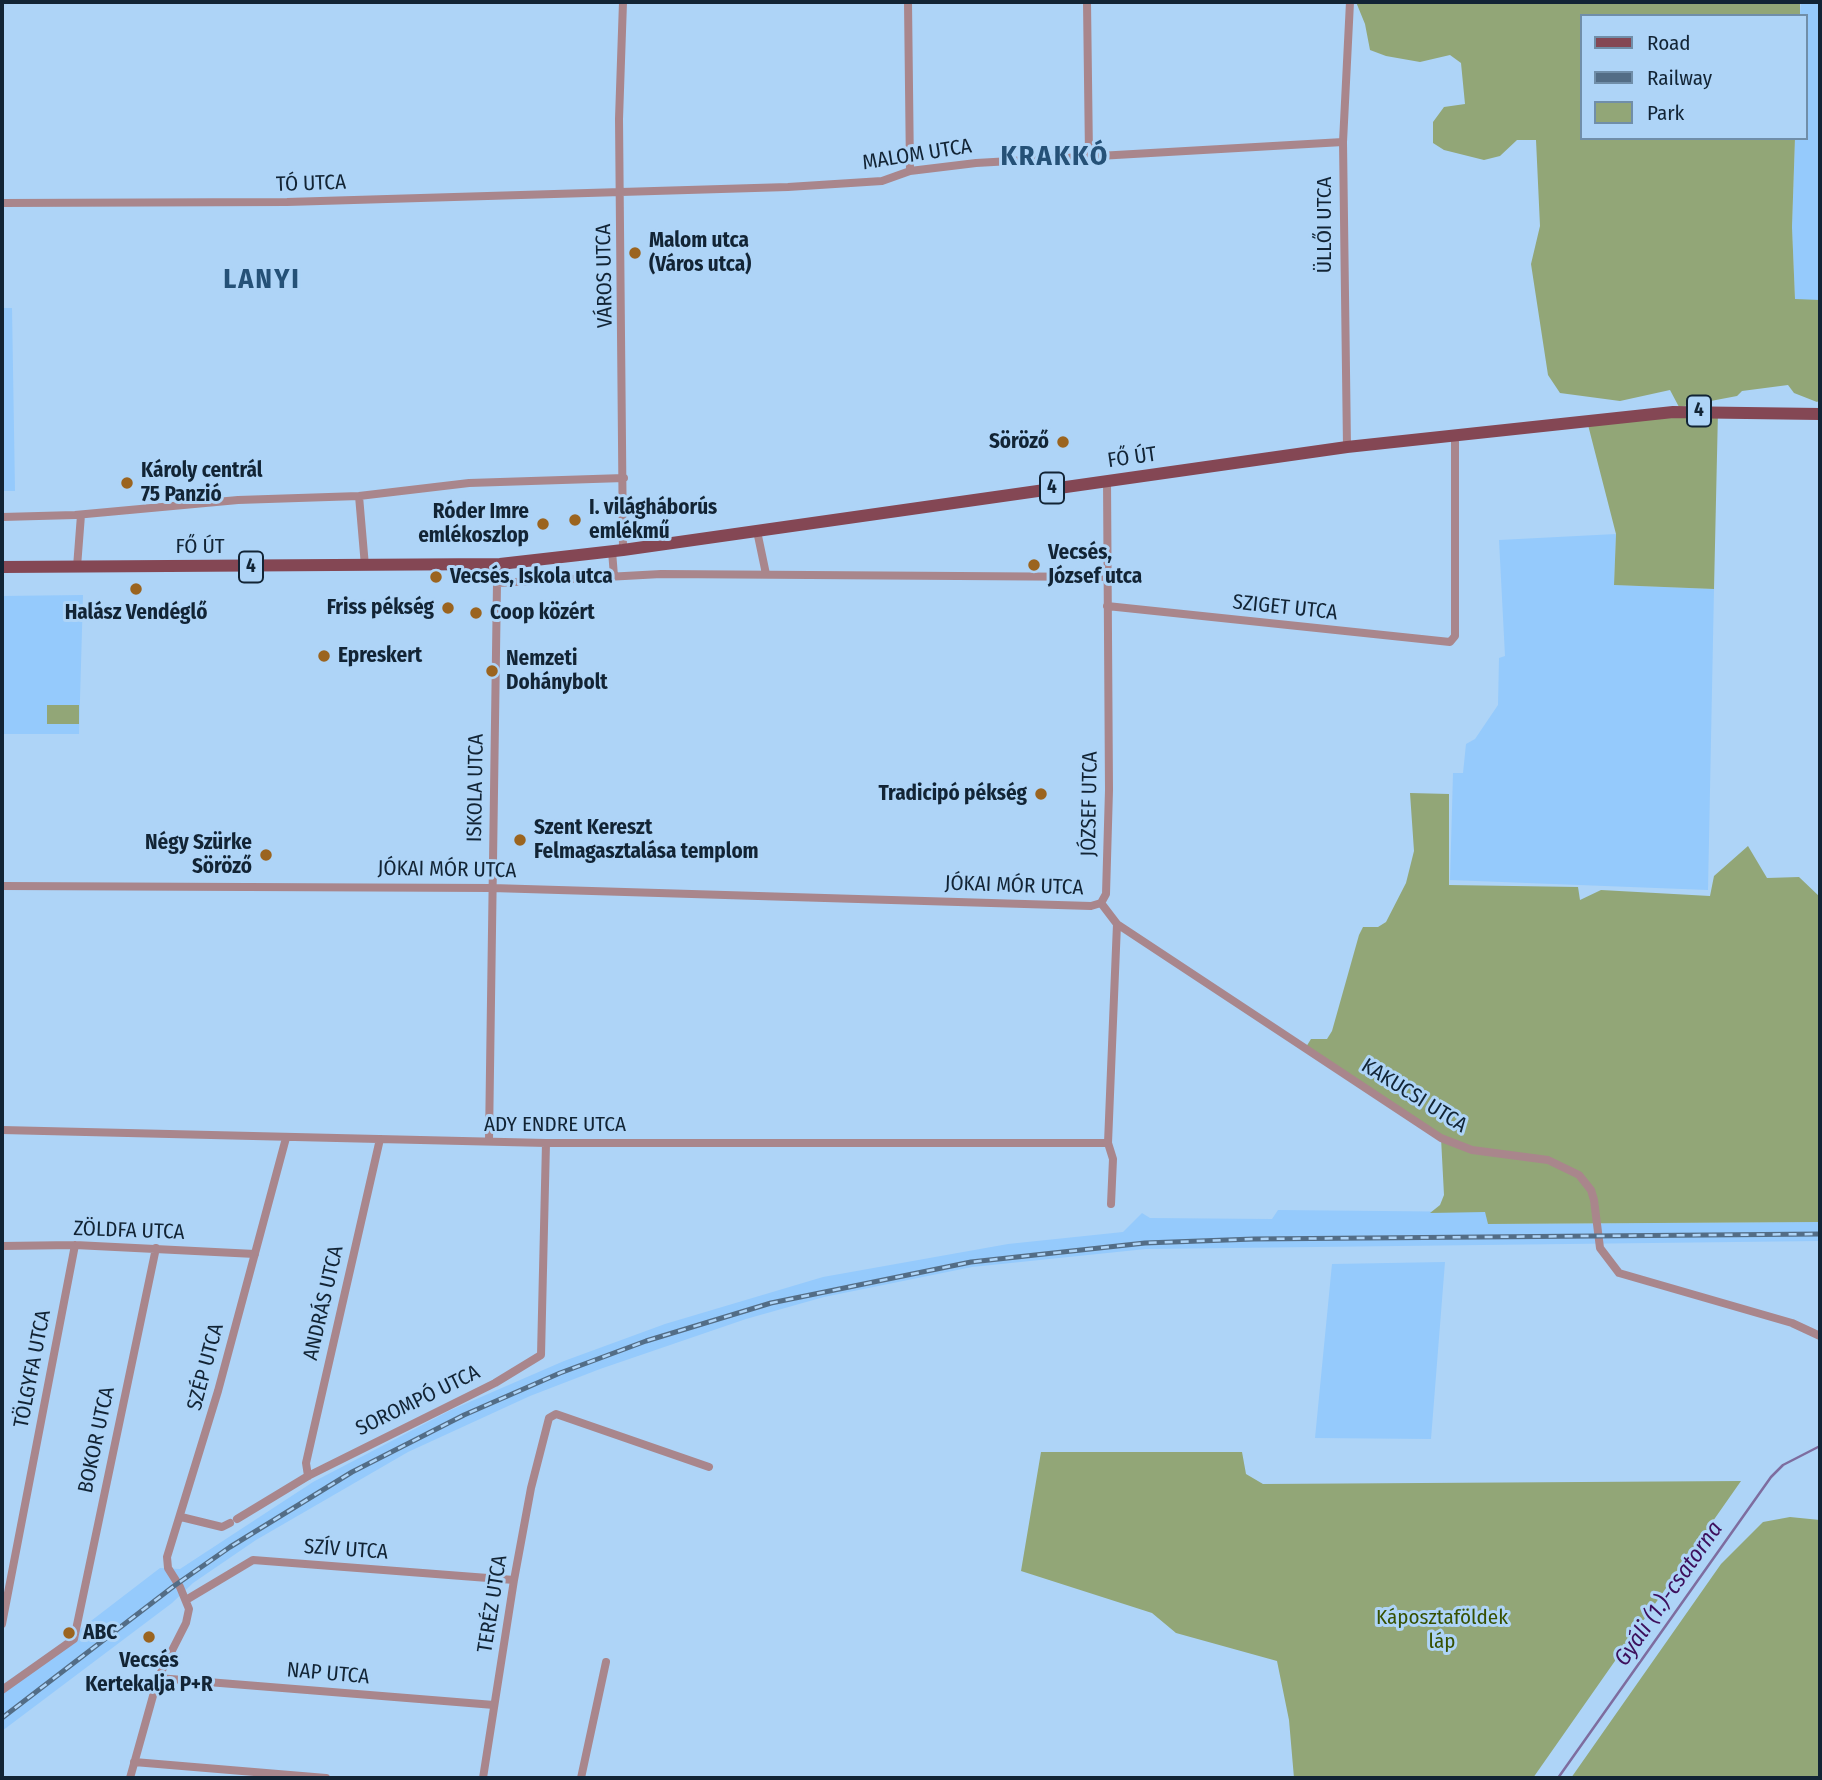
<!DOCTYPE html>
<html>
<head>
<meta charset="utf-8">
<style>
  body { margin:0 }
  #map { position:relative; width:1822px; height:1780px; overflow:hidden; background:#aed4f7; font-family:"Fira Sans Condensed",sans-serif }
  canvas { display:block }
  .frame { position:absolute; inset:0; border:4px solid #122435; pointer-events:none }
  .legend { position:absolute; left:1580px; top:14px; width:228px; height:126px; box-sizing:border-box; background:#aed4f7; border:2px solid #708ea9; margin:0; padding:9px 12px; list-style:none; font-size:21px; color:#122435 }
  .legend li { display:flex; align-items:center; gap:14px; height:35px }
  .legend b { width:35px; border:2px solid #708ea9 }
</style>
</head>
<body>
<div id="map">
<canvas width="1822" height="1780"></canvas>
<div class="frame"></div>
<ul class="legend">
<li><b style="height:9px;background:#844754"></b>Road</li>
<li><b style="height:9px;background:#536d86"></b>Railway</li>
<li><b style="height:19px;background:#92a677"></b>Park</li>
</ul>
</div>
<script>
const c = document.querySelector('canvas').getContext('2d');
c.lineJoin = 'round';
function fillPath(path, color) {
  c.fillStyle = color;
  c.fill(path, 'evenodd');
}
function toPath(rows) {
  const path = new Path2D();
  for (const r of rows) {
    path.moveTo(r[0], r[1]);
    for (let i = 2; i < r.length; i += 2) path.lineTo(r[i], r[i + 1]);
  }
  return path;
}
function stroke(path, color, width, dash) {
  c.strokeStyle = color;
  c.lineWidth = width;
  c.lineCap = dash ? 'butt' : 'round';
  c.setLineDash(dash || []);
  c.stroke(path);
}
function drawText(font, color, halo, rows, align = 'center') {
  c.font = font + ' "Fira Sans Condensed",sans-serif';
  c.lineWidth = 6;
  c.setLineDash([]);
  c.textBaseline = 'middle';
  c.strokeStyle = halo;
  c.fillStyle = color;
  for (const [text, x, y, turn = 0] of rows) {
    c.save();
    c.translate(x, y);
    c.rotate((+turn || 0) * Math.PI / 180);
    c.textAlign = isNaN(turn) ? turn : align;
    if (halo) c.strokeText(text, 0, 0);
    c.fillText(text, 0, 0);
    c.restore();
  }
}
fillPath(toPath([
  [1801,2,1820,2,1820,300,1795,300,1792,227,1795,138,1806,138,1806,16,1800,16],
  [2,308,12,308,15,491,2,491],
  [1616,534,1614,585,1714,589,1708,890,1450,880,1453,773,1463,773,1466,744,1475,739,1498,705,1499,658,1505,656,1499,540],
  [83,595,79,734,2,734,2,596],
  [1278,1210,1485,1212,1489,1224,1820,1222,1820,1241,1146,1249,972,1267,824,1297,746,1319,600,1369,530,1396,408,1452,256,1540,193,1583,172,1603,2,1731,2,1685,57,1647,160,1568,180,1569,313,1482,451,1410,564,1361,665,1324,823,1277,1008,1244,1123,1232,1142,1213,1150,1218,1272,1219],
  [1445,1262,1431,1439,1315,1438,1332,1264]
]), '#95cafc');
fillPath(toPath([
  [1356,2,1800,2,1800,16,1582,16,1582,138,1795,138,1792,227,1795,299,1820,300,1820,400,1817,402,1794,393,1788,385,1742,391,1737,396,1679,407,1670,390,1620,401,1560,393,1548,375,1531,264,1540,226,1536,140,1517,140,1500,156,1484,160,1444,150,1433,143,1433,122,1444,107,1465,104,1461,63,1450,55,1420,62,1386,56,1370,50,1365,24],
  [1718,411,1714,589,1614,585,1616,534,1587,421],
  [47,705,79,705,79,724,47,724],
  [1410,793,1449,794,1449,885,1578,887,1580,900,1601,890,1710,896,1714,876,1748,846,1767,878,1799,877,1820,897,1820,1222,1488,1224,1485,1212,1430,1213,1440,1205,1444,1195,1441,1138,1306,1047,1311,1039,1327,1039,1332,1031,1359,935,1363,927,1378,927,1386,922,1406,883,1414,851],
  [1041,1452,1242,1452,1246,1474,1263,1484,1741,1481,1533,1778,1294,1778,1289,1720,1277,1661,1176,1633,1152,1613,1021,1571],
  [1790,1517,1820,1520,1820,1778,1571,1778,1721,1564,1763,1522]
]), '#92a677');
stroke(toPath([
  [1558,1778,1771,1477,1783,1465,1820,1446]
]), '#7e6d9f', 2.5);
stroke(toPath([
  [623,2,619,119,623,550],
  [908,2,910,171],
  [1087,2,1089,156],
  [2,203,287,202,788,187,882,181,910,171,976,163,1343,142],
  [1347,447,1343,142,1350,2],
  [1107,480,1109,790,1106,894,1101,903,1117,924,1108,1143,1113,1159,1111,1204],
  [359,496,365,566],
  [2,517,75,515,238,500,359,496,469,483,624,478],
  [757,531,766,574],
  [612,551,614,576],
  [77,567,81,515],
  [497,583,661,574,1107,577],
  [1107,606,1450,642,1455,636,1455,435],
  [2,886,492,888,1091,906,1101,903],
  [1117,924,1441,1138,1472,1150,1548,1160,1579,1175,1591,1190,1594,1200,1600,1248,1619,1273,1792,1323,1820,1336],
  [2,1130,546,1143,1108,1143],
  [489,1139,497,583,500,564],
  [2,1246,75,1245,255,1254],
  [308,1476,306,1463,380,1139],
  [181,1517,222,1527,230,1523],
  [237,1519,308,1476,495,1383,541,1355,546,1143],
  [186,1600,253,1560,514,1580],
  [2,1624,75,1245],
  [158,1678,494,1705],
  [2,1690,74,1639,156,1248],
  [134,1762,326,1778],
  [130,1778,158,1678,186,1623,189,1609,180,1587,168,1568,167,1557,218,1391,286,1138],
  [483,1778,514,1580,531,1488,549,1418,556,1414,709,1467],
  [581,1778,606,1662]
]), '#a9868c', 8);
stroke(toPath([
  [2,567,500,564,623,550,1347,447,1673,412,1820,414]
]), '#844754', 12);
const rail = toPath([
  [2,1718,174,1586,230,1547,352,1472,464,1415,560,1373,646,1341,771,1303,971,1262,1145,1243,1254,1239,1820,1234]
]);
stroke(rail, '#536d86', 5);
stroke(rail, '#aed4f7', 2.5, [8]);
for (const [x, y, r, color] of [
  [635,253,7,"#9b641f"],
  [1063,442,7,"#9b641f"],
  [127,483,7,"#9b641f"],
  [575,520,7,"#9b641f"],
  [543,524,7,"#9b641f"],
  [1034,565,7,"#9b641f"],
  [436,577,7,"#9b641f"],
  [136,589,7,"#9b641f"],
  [448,608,7,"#9b641f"],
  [476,613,7,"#9b641f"],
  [324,656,7,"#9b641f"],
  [492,671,7,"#9b641f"],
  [1041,794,7,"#9b641f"],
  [520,840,7,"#9b641f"],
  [266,855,7,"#9b641f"],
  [69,1633,7,"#9b641f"],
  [149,1637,7,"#9b641f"]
]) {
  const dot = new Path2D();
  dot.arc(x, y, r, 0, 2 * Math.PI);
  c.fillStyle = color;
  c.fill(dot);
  stroke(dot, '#aed4f7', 2.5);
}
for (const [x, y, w] of [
  [1699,411,24],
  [1052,488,24],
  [251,567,24]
]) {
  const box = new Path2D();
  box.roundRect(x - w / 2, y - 15.5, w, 31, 5);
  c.fillStyle = '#aed4f7';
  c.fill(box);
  stroke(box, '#122435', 2);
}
drawText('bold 19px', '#122435', null, [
  ["4",1699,411],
  ["4",1052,488],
  ["4",251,567]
]);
drawText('21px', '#122435', '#aed4f7', [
  ["MALOM UTCA",917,155,-9],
  ["TÓ UTCA",311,184,-2],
  ["ÜLLŐI UTCA",1325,225,-90],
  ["VÁROS UTCA",605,276,-91],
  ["FŐ ÚT",1132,458,-8],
  ["FŐ ÚT",200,547],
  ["SZIGET UTCA",1285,608,6],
  ["ISKOLA UTCA",476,788,-89],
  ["JÓZSEF UTCA",1090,804,-89],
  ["JÓKAI MÓR UTCA",447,870,1],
  ["JÓKAI MÓR UTCA",1014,886,2],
  ["KAKUCSI UTCA",1414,1096,32],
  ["ADY ENDRE UTCA",555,1125],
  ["ZÖLDFA UTCA",129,1231,2],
  ["ANDRÁS UTCA",324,1303,-77],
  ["SZÉP UTCA",206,1367,-75],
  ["TÖLGYFA UTCA",33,1369,-79],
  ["SOROMPÓ UTCA",418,1401,-26],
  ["BOKOR UTCA",97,1440,-78],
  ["SZÍV UTCA",346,1550,4],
  ["TERÉZ UTCA",493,1604,-81],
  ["NAP UTCA",328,1674,5]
]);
drawText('bold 21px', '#122435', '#aed4f7', [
  ["Malom utca",649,241],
  ["(Város utca)",649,265],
  ["Söröző",1049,442,"right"],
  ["Károly centrál",141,471],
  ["75 Panzió",141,495],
  ["I. világháborús",589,508],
  ["emlékmű",589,532],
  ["Róder Imre",529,512,"right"],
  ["emlékoszlop",529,536,"right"],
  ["Vecsés,",1048,553],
  ["József utca",1048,577],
  ["Vecsés, Iskola utca",450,577],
  ["Friss pékség",434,608,"right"],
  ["Halász Vendéglő",136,613,"center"],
  ["Coop közért",490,613],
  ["Epreskert",338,656],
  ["Nemzeti",506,659],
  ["Dohánybolt",506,683],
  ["Tradicipó pékség",1027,794,"right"],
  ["Szent Kereszt",534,828],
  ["Felmagasztalása templom",534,852],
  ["Négy Szürke",252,843,"right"],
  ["Söröző",252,867,"right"],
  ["ABC",83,1633],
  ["Vecsés",149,1661,"center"],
  ["Kertekalja P+R",149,1685,"center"]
], 'left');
drawText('21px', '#375000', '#aed4f7', [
  ["Káposztaföldek",1442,1618],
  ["láp",1442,1642]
]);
drawText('italic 23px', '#3d0f5c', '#aed4f7', [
  ["Gyáli (1.)-csatorna",1669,1594,-55]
]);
c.letterSpacing = '2px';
drawText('bold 28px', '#255177', '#aed4f7', [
  ["KRAKKÓ",1055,157],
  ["LANYI",262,280]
]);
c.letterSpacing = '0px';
</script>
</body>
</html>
